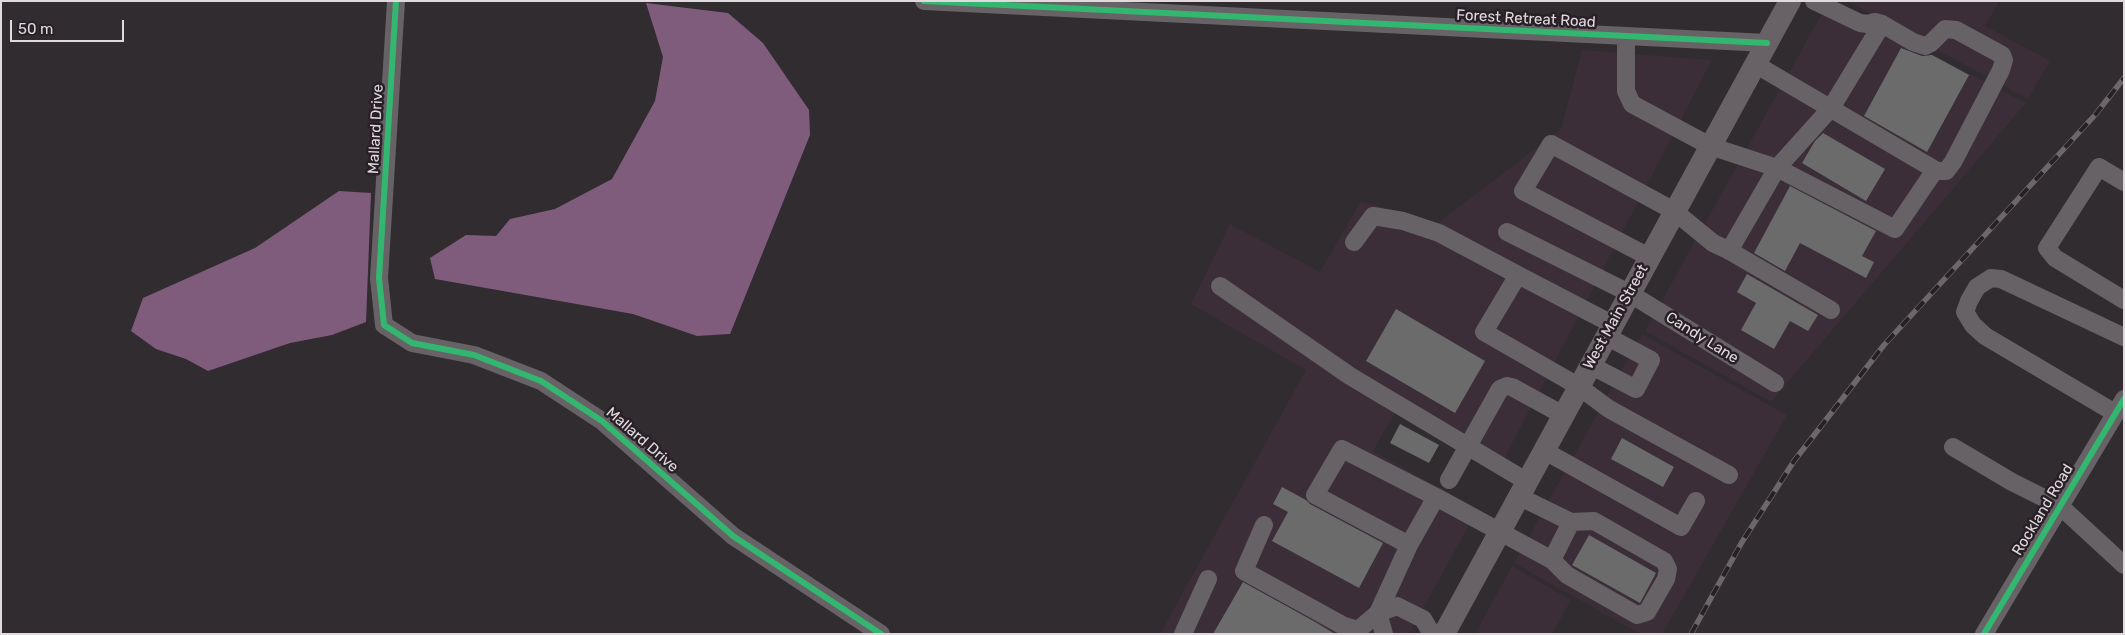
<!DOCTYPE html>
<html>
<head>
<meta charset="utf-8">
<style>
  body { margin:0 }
  #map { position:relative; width:2125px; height:635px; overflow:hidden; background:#312c30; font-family:Rubik,sans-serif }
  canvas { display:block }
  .frame { position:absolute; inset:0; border:2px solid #e0dade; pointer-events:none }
  .scale { position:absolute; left:10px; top:20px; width:114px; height:22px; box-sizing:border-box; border:2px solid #e0dade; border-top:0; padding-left:6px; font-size:15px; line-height:18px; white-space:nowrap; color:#e0dade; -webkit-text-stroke:4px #292027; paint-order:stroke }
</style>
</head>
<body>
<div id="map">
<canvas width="2125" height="635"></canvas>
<div class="frame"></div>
<div class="scale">50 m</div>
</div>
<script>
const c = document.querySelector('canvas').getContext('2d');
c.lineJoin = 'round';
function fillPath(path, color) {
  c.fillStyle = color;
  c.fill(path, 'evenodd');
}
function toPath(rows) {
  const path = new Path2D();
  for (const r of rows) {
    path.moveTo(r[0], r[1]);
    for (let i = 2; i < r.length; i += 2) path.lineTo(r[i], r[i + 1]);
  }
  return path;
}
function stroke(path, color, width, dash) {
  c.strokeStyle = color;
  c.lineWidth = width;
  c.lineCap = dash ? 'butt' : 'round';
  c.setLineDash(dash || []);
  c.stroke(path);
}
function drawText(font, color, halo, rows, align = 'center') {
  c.font = font + ' Rubik,sans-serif';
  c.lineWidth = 5;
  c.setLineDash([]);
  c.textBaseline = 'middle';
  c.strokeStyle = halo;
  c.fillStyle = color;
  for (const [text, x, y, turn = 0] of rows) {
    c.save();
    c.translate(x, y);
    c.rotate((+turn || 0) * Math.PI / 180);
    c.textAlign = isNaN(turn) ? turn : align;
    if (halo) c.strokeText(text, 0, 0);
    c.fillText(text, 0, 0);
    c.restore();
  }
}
fillPath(toPath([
  [1829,1,2026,103,1771,402,1645,331],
  [1847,1,1999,1,1985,26,2050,61,2028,99],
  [1582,50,1712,60,1504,459,1402,400,1373,451,1478,509,1409,634,1160,634,1306,370,1191,304,1230,224,1320,272,1361,201,1438,223,1561,129],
  [1642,334,1787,415,1662,634,1640,634,1514,563],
  [1512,566,1571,600,1552,634,1475,634]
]), '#3b2e39');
fillPath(toPath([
  [646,3,728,13,763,43,809,110,810,135,730,334,697,336,633,314,435,279,430,258,466,235,496,236,510,219,555,209,612,179,655,101,663,57],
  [339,191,371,193,366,322,332,335,290,343,208,371,186,359,156,349,131,331,143,298,255,248]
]), '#805c7c');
fillPath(toPath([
  [1901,48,1922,56,1932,55,1969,75,1927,152,1864,116],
  [1823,133,1885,169,1866,201,1802,163,1815,141],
  [1790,186,1876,231,1862,256,1874,262,1866,278,1800,243,1785,271,1754,253],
  [1747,274,1818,315,1808,331,1790,321,1774,349,1741,330,1756,303,1737,292],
  [1396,309,1485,361,1455,413,1366,361],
  [1400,424,1439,445,1429,463,1390,443],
  [1622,438,1674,467,1663,487,1611,459],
  [1282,487,1306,500,1310,504,1383,543,1359,588,1272,541,1288,512,1273,504],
  [1589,535,1656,573,1640,603,1572,565],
  [1243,582,1317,623,1335,634,1213,634]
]), '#6b6b6b');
stroke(toPath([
  [396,1,379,278,384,325,412,343,474,355,541,381,602,421,733,536,881,634],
  [924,1,1767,43],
  [1626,36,1626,91,1632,104,1710,146,1777,168,1831,108,1882,24],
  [1755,64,1937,171,1946,171,1953,162,2001,70,2004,60,2002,55,1956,30,1945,29,1931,43,1925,46,1913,42,1882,24,1875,22,1868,24,1860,23,1814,1],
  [2124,182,2099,167,2047,248,2055,258,2124,300],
  [1507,232,1629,293,1775,383],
  [1354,242,1373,216,1403,221,1439,233,1518,275],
  [1729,251,1777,168,1895,229,1935,170],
  [1649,257,1523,191,1551,144,1674,211,1713,243,1728,250,1831,310],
  [1220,286,1350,376,1526,481],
  [1612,324,1518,275,1484,332,1578,386,1609,409,1729,475],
  [1590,365,1636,389,1651,360,1606,336],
  [2115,413,1985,336,1973,325,1965,312,1969,301,1977,287,1991,278,2001,279,2124,337],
  [1953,447,2012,482,2060,506,2124,565],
  [1543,450,1681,527,1696,501],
  [1449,480,1500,389,1507,386,1512,387,1563,415],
  [1264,525,1244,571,1342,625,1358,630,1378,613,1397,606,1423,619,1432,634],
  [1409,545,1436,497],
  [1552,560,1571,522],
  [1183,634,1208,579],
  [1384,634,1378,613,1409,545,1315,495,1342,449,1436,497,1552,560,1567,575,1637,615,1647,612,1666,579,1668,569,1664,561,1594,521,1571,522,1518,496],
  [1984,634,2124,399]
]), '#676266', 18);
stroke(toPath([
  [1444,634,1790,1]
]), '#686267', 22);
const rail = toPath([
  [1691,634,1742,542,1794,461,1884,345,2095,115,2124,78]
]);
stroke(rail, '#6b676a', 5.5);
stroke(rail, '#292027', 4, [11]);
stroke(toPath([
  [396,1,379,278,384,325,412,343,474,355,541,381,602,421,733,536,881,634],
  [924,1,1767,43],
  [1984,634,2124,399]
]), '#33b770', 6);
drawText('15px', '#e0dade', '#292027', [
  ["Forest Retreat Road",1526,19,3],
  ["Mallard Drive",376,129,-87],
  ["West Main Street",1616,317,-61],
  ["Candy Lane",1702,338,32],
  ["Mallard Drive",642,440,41],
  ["Rockland Road",2043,510,-59]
]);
</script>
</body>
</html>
